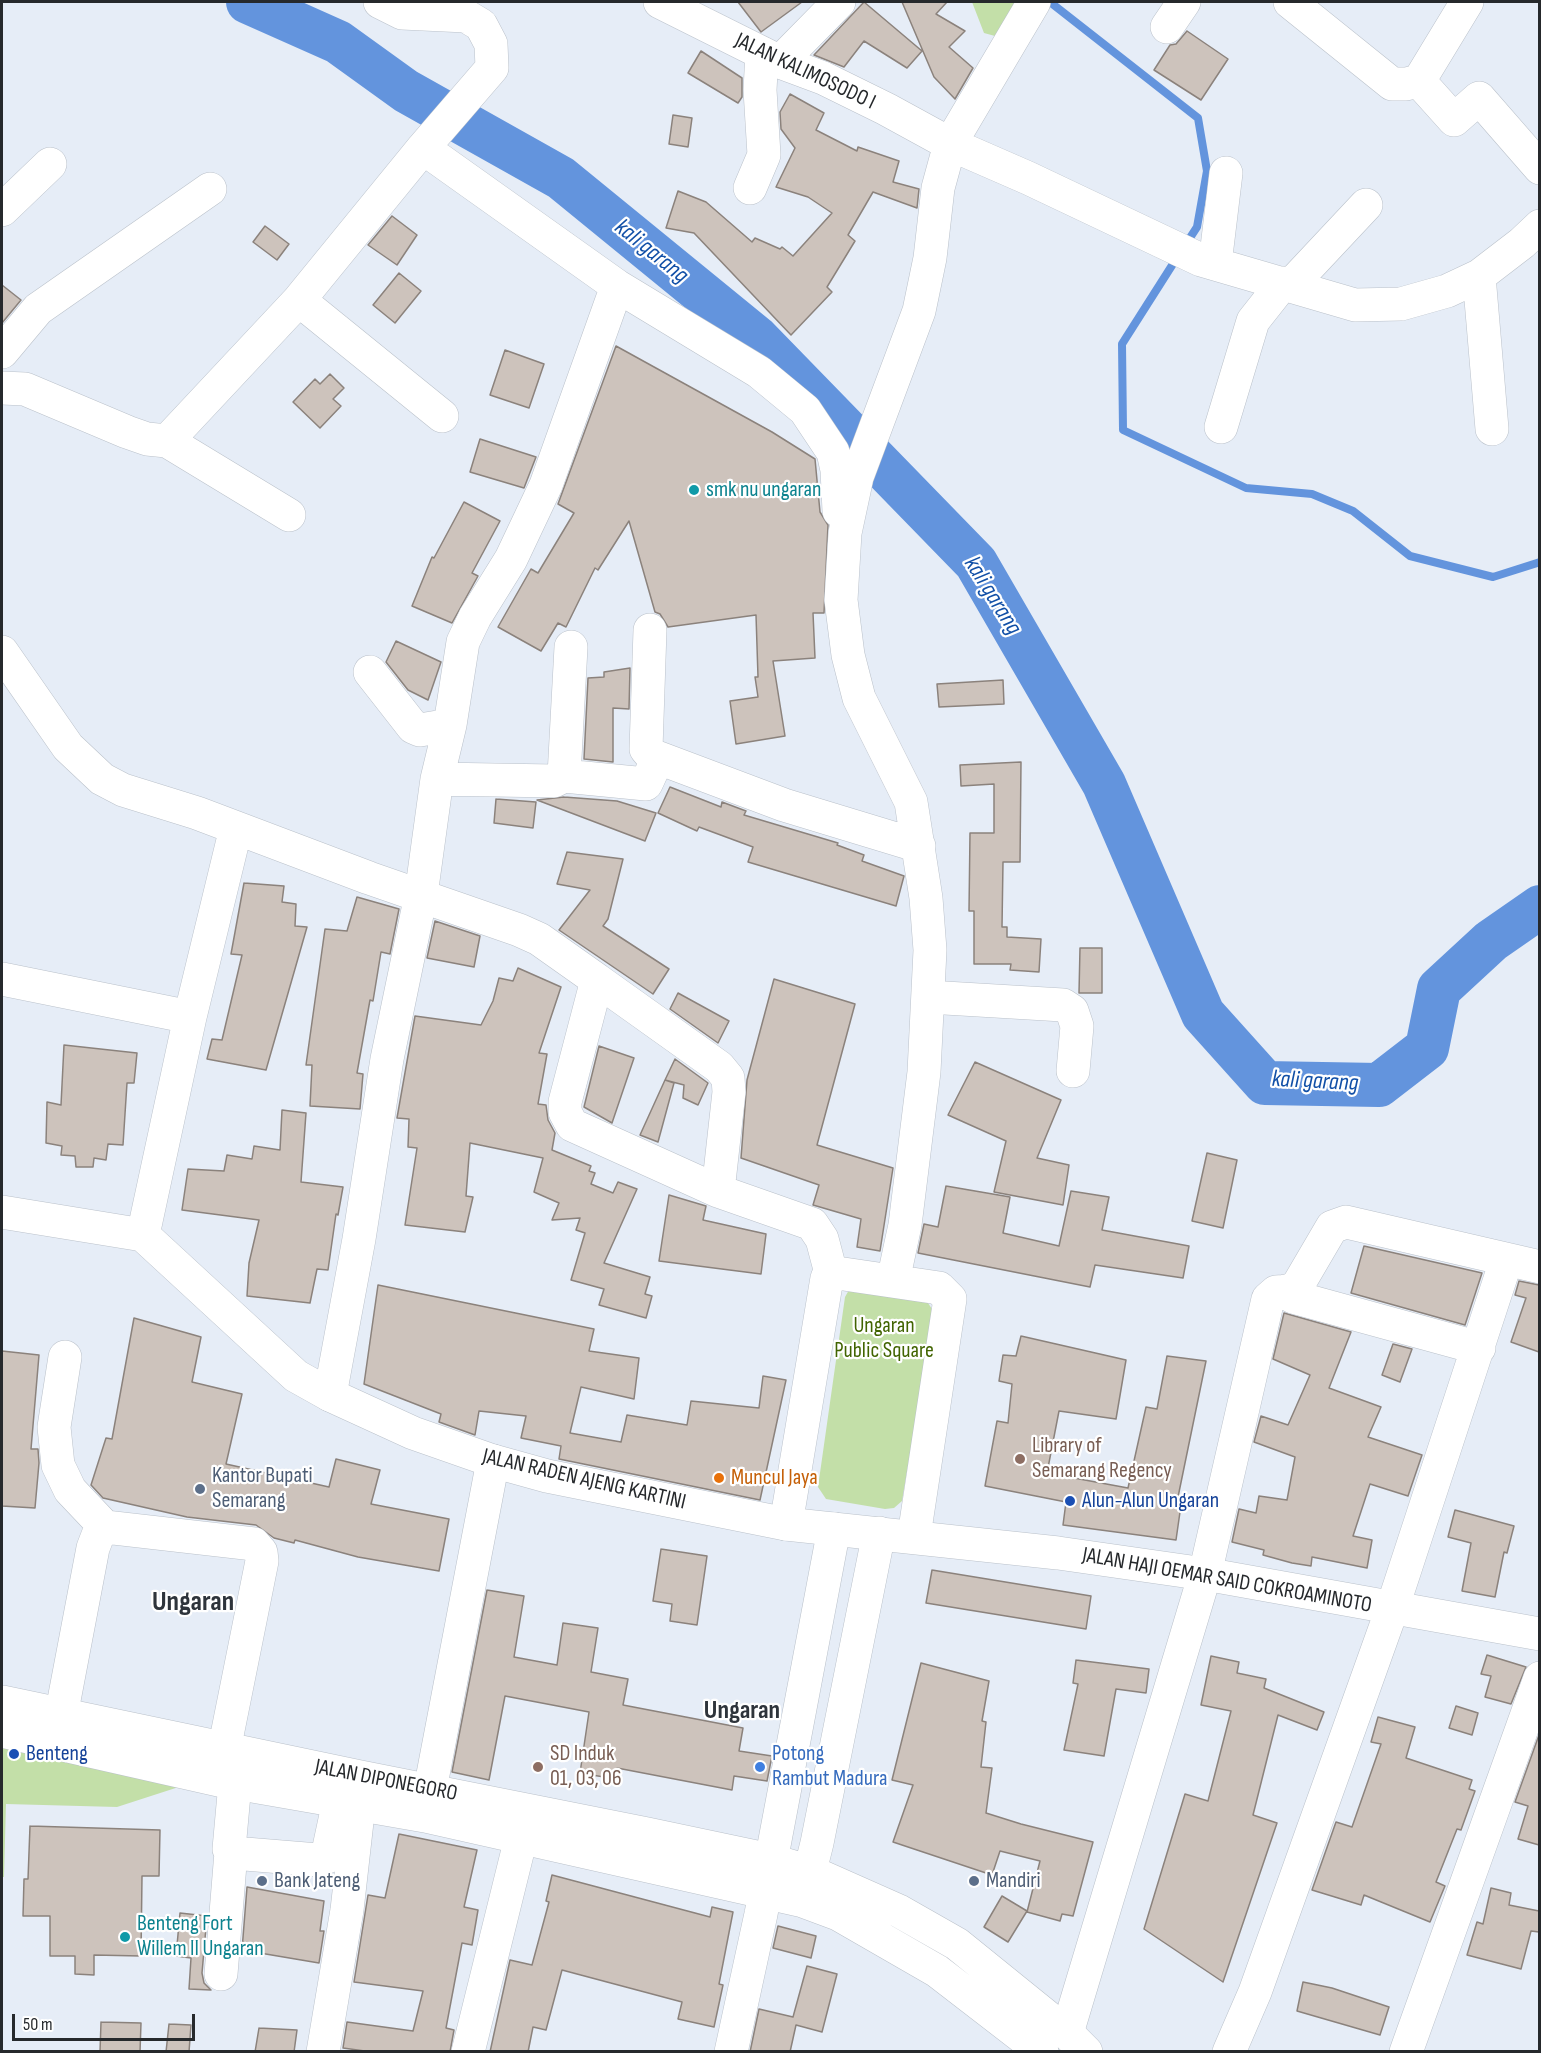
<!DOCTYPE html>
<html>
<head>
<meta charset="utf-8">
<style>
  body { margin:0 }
  #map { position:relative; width:1541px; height:2053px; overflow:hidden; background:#e6edf7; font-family:"Sofia Sans Condensed",sans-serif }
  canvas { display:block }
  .frame { position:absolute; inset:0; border:3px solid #26292c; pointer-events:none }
  .scale { position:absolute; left:12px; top:2014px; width:183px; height:27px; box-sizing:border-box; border:3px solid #26292c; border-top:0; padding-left:8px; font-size:18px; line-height:21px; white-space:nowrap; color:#26292c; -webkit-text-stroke:4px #fff; paint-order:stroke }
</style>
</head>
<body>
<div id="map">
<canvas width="1541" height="2053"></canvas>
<div class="frame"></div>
<div class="scale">50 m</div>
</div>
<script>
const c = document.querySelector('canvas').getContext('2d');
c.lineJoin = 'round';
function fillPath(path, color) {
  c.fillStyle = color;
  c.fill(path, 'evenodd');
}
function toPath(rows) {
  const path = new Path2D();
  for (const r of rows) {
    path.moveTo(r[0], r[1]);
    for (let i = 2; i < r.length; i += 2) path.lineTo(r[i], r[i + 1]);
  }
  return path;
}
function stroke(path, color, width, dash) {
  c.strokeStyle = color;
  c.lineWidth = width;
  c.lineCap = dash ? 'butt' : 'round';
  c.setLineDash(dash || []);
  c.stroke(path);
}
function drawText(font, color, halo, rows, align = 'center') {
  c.font = font + ' "Sofia Sans Condensed",sans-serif';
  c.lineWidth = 4.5;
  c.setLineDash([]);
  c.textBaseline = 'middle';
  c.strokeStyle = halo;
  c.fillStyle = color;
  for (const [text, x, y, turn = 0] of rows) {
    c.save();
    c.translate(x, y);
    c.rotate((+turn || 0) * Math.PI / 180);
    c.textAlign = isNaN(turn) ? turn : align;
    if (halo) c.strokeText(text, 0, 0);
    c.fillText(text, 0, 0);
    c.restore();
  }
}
fillPath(toPath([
  [972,2,1018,2,995,36,984,33],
  [849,1290,924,1297,934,1312,902,1501,894,1508,885,1509,826,1499,818,1487,845,1297],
  [2,1745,188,1784,117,1807,6,1804,4,1877,2,1877]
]), '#c3dfa8');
stroke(toPath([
  [1050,2,1198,118,1207,171,1197,227,1186,244],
  [1178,256,1122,344,1123,430,1246,488,1312,494,1353,511,1410,556,1493,577,1540,562]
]), '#6394dd', 8);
stroke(toPath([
  [248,2,338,42,406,91,561,178,757,338,976,563,1104,784,1203,1014,1265,1083,1379,1085,1427,1048,1439,989,1491,941,1540,907]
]), '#6394dd', 44);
const building = toPath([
  [738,2,802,2,761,32,738,2],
  [864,2,922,51,907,68,864,41,844,67,814,55,864,2],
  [902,2,947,2,936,14,965,31,949,47,973,68,955,99,934,77,902,2],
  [1187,31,1228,59,1201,100,1154,70,1170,45,1176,44,1187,31],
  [701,51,742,78,742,97,738,103,688,73,701,51],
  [790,94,824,113,816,130,857,151,858,147,899,161,893,182,919,189,917,208,873,192,848,235,855,241,827,287,832,292,791,335,694,233,666,228,678,191,706,202,752,242,755,238,780,249,782,247,793,256,832,213,808,197,776,187,795,148,781,129,780,112,790,94],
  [673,115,692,118,688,147,669,144,673,115],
  [392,216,417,235,397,265,368,245,392,216],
  [265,226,289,244,277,260,253,242,265,226],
  [399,273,421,291,395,323,373,305,399,273],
  [2,285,21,300,2,323,2,285],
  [616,346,772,432,815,459,820,512,828,525,824,613,813,613,815,658,773,661,785,736,736,744,730,701,758,697,755,677,758,677,756,615,668,627,660,614,655,612,629,521,598,570,595,568,566,627,558,623,541,651,498,627,531,569,538,573,574,513,558,504,616,346],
  [505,350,544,364,529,408,490,395,505,350],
  [330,374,344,388,333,399,341,406,320,428,293,402,315,379,320,384,330,374],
  [480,439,536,457,524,488,470,472,480,439],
  [464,502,500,521,472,573,478,576,452,623,412,606,432,557,434,558,464,502],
  [396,641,441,662,428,700,408,690,386,662,396,641],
  [630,668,629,709,613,708,613,762,584,759,588,678,604,677,604,672,630,668],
  [1003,680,1004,704,939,707,937,684,1003,680],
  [1021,762,1020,862,1003,862,1002,927,1007,927,1007,937,1041,939,1039,972,1010,970,1011,964,974,964,974,911,969,911,970,833,994,833,994,784,961,786,960,765,1021,762],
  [670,787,721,807,722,802,746,811,744,815,838,843,837,845,864,855,862,861,904,876,896,906,748,862,753,847,699,827,697,831,658,813,670,787],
  [564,797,617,801,656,813,645,841,537,800,564,797],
  [496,799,536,802,533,828,494,823,496,799],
  [567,852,623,859,608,919,603,926,669,969,653,994,559,930,590,890,557,884,567,852],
  [244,883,284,886,282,902,296,904,295,926,307,927,266,1070,207,1059,212,1039,222,1040,242,955,231,954,244,883],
  [357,897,399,909,390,954,381,952,373,1001,370,1000,357,1073,363,1074,360,1109,310,1106,312,1065,306,1065,325,929,347,931,357,897],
  [435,921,480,936,474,967,427,958,435,921],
  [1080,948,1102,948,1102,993,1079,993,1080,948],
  [518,968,561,987,539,1053,547,1054,538,1104,546,1105,548,1120,555,1133,552,1150,591,1166,589,1171,595,1173,591,1184,613,1193,618,1182,637,1189,604,1263,650,1277,645,1294,652,1296,646,1318,599,1305,604,1289,571,1280,585,1233,576,1230,580,1218,552,1220,559,1203,534,1192,543,1158,470,1143,466,1196,473,1197,465,1232,405,1225,417,1148,408,1147,409,1119,397,1118,415,1016,481,1025,493,1001,499,978,513,981,518,968],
  [774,979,855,1004,817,1145,893,1168,880,1251,857,1247,861,1219,813,1205,819,1185,741,1158,747,1080,774,979],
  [678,993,729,1021,718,1043,670,1009,678,993],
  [64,1045,137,1053,134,1083,127,1083,123,1145,108,1144,106,1160,94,1158,93,1167,76,1167,75,1156,61,1155,62,1146,46,1143,47,1102,61,1105,64,1045],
  [599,1046,634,1058,612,1123,584,1107,599,1046],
  [675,1059,708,1083,698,1105,683,1098,684,1085,665,1080,675,1059],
  [975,1062,1061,1100,1037,1158,1069,1165,1063,1205,994,1192,1006,1141,948,1115,975,1062],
  [665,1080,674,1083,658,1142,640,1135,665,1080],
  [282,1110,306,1113,301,1182,343,1187,338,1215,336,1214,328,1270,317,1269,310,1303,247,1296,249,1263,259,1220,182,1210,188,1169,224,1171,227,1155,252,1159,254,1146,280,1150,282,1110],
  [1207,1153,1237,1160,1223,1228,1192,1221,1207,1153],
  [946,1186,1010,1197,1003,1233,1059,1246,1071,1191,1109,1197,1102,1230,1189,1246,1183,1278,1095,1265,1090,1287,918,1253,924,1224,938,1227,946,1186],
  [669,1195,706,1206,703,1220,766,1234,761,1274,659,1261,669,1195],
  [1364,1246,1482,1273,1465,1325,1351,1293,1364,1246],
  [1519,1281,1539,1285,1539,1352,1511,1342,1526,1298,1515,1295,1519,1281],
  [378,1285,594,1329,589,1351,639,1358,634,1399,581,1387,570,1433,621,1442,627,1415,687,1425,691,1401,759,1408,763,1376,786,1380,760,1500,559,1459,561,1446,521,1438,526,1416,479,1411,475,1435,439,1422,441,1414,364,1384,378,1285],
  [1284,1313,1351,1332,1329,1388,1381,1407,1368,1437,1422,1455,1408,1496,1370,1484,1353,1536,1372,1540,1367,1568,1312,1557,1311,1566,1292,1563,1263,1555,1264,1550,1232,1542,1239,1509,1256,1513,1259,1496,1287,1500,1295,1457,1254,1442,1261,1416,1288,1425,1310,1375,1273,1359,1284,1313],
  [134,1318,201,1337,192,1382,242,1394,226,1464,329,1487,336,1459,380,1470,371,1504,449,1519,439,1571,358,1557,295,1540,294,1543,274,1538,256,1525,187,1517,103,1498,91,1485,106,1438,112,1439,134,1318],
  [1021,1336,1126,1360,1116,1419,1059,1411,1047,1473,1128,1488,1146,1407,1157,1409,1167,1356,1206,1361,1178,1497,1182,1498,1176,1540,1063,1525,1066,1502,985,1486,997,1421,1008,1423,1012,1384,999,1381,1003,1355,1016,1356,1021,1336],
  [1393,1344,1412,1349,1400,1382,1382,1375,1393,1344],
  [2,1351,39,1355,31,1449,38,1449,39,1463,35,1508,2,1506,2,1351],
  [1455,1510,1514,1526,1507,1553,1504,1552,1495,1597,1462,1591,1471,1543,1448,1537,1455,1510],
  [661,1549,707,1556,697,1625,670,1621,672,1604,653,1601,661,1549],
  [932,1570,1091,1596,1086,1629,926,1603,932,1570],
  [487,1590,524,1596,514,1657,557,1665,563,1623,598,1628,591,1672,628,1679,623,1705,743,1728,739,1751,772,1756,767,1781,734,1776,732,1790,617,1768,616,1779,580,1773,589,1712,505,1696,489,1780,452,1772,487,1590],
  [1487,1655,1526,1667,1511,1704,1485,1697,1491,1676,1481,1674,1487,1655],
  [1211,1656,1239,1662,1237,1673,1266,1679,1264,1688,1324,1712,1317,1730,1278,1715,1253,1815,1277,1823,1223,1982,1144,1929,1185,1794,1208,1801,1231,1711,1201,1705,1211,1656],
  [1076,1660,1149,1669,1146,1693,1116,1689,1104,1756,1064,1750,1078,1684,1073,1683,1076,1660],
  [921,1663,989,1681,982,1721,986,1722,981,1767,992,1768,986,1813,1021,1824,1093,1842,1073,1916,1062,1914,1060,1921,1027,1912,1040,1861,1000,1851,992,1875,893,1842,913,1785,892,1780,921,1663],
  [1456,1706,1478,1713,1472,1735,1449,1728,1456,1706],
  [1378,1717,1415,1727,1406,1758,1472,1780,1469,1789,1475,1791,1461,1830,1457,1829,1436,1882,1445,1886,1430,1922,1364,1895,1361,1905,1312,1890,1336,1822,1352,1827,1381,1744,1371,1742,1378,1717],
  [1539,1735,1539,1845,1518,1839,1528,1806,1515,1802,1539,1735],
  [30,1826,160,1830,159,1876,142,1876,141,1956,94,1955,94,1975,75,1974,75,1956,50,1956,50,1916,23,1916,24,1879,28,1879,30,1826],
  [399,1834,477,1850,464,1907,478,1910,472,1945,462,1943,446,2028,454,2030,450,2052,372,2052,343,2048,347,2022,413,2031,423,1991,354,1982,368,1895,385,1898,399,1834],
  [552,1875,710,1917,712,1907,733,1912,719,1984,723,1985,714,2027,678,2019,682,2002,562,1970,546,2030,533,2027,528,2052,490,2052,510,1960,532,1965,549,1902,546,1901,552,1875],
  [247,1887,324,1901,320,1931,324,1931,319,1963,242,1950,247,1887],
  [1491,1888,1511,1893,1509,1905,1539,1911,1539,1932,1531,1931,1521,1969,1467,1955,1477,1922,1483,1924,1491,1888],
  [1002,1896,1027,1911,1008,1942,984,1927,1002,1896],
  [180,1913,207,1916,202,1973,204,1983,211,1990,189,1989,191,1958,176,1956,180,1913],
  [778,1926,816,1936,811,1958,773,1948,778,1926],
  [807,1966,837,1974,822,2032,796,2025,790,2052,750,2052,759,2009,793,2017,807,1966],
  [1303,1982,1332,1988,1389,2007,1380,2035,1297,2011,1303,1982],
  [101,2022,141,2023,140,2052,100,2052,101,2022],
  [169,2024,191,2025,189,2052,166,2052,169,2024],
  [259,2028,297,2030,294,2052,255,2052,259,2028]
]);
fillPath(building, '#cdc3bc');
stroke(building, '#8b827c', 1.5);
const minor = toPath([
  [380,2,402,13,466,16,481,25,491,44,492,68,423,148],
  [660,2,780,62,823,78,886,109,950,144,1028,178,1201,260,1355,305,1401,304,1447,291,1479,276,1522,243,1540,226],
  [1290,2,1392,84,1406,84,1419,81,1467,2],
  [1167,27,1184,2],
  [780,62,839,2],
  [1419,81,1454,120,1479,98,1540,168],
  [750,188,764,155,760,90,762,53],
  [2,210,50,164],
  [1215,264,1226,173],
  [1479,276,1492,429],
  [1291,285,1366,205],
  [299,300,442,416],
  [2,352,38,309,210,189],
  [2,388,25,389,127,432,147,439,167,441,299,300,423,148,617,286,759,372,805,410,833,452,837,470,839,511],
  [1221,427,1253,321,1283,283],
  [167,441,289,515],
  [650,630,646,749,651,755,784,805,919,846],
  [2,652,68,747,102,779,123,790,197,813,369,878,519,930,539,939,597,980,565,1102,565,1112,572,1125,718,1191,812,1224,822,1239,831,1273],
  [370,672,413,727,420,730,450,725],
  [564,776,646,784,658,758],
  [437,779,554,781,564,776,571,647],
  [2,979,190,1017],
  [597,980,719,1067,728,1078,729,1092,718,1191],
  [928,997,1063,1005,1072,1011,1077,1026,1073,1071],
  [143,1235,190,1017,236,828],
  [893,1281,905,1225,924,1072,930,950,926,898,911,802,859,698,848,655,841,600,845,533,857,477,919,311,930,258,938,188,950,144,1034,2],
  [1285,1291,1293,1297,1479,1348],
  [65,1357,54,1427,58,1465,70,1490,105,1527,254,1544,261,1552,262,1561,219,1775],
  [330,1395,359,1239,387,1059,421,895,437,779,450,725,463,642,475,617,511,559,546,485,617,286],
  [786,1524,827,1278,831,1273,837,1273,939,1288,950,1299,914,1536],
  [54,1743,61,1716,93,1548,98,1535,105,1527],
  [235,1783,229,1849,233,1853,318,1860,327,1857,339,1801],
  [430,1790,493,1461],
  [803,1899,817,1843,879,1533],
  [221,1974,231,1852],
  [1067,2033,1205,1574,1268,1299,1276,1292,1290,1291,1298,1285,1332,1227,1346,1222,1540,1267],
  [323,2052,347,1910,359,1804],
  [468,2052,521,1838],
  [731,2052,761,1914,834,1529],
  [1229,2052,1255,1992,1392,1609,1506,1261],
  [1406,2052,1540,1678]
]);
const major = toPath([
  [2,1212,143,1235,296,1376,330,1395,413,1433,493,1461,547,1476,786,1524,1058,1553,1205,1574,1540,1634]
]);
const highway = toPath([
  [2,1702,360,1777,647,1834,770,1860,811,1872,899,1911,957,1944,1067,2033,1086,2052],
  [2,1731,218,1780,425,1816,803,1901,838,1914,937,1971,1042,2052]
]);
stroke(minor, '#bac1ca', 34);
stroke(major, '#bac1ca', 34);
stroke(highway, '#bac1ca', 34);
stroke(minor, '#fff', 33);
stroke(major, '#fff', 33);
stroke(highway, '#fff', 33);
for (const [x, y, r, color] of [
  [694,490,6,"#0f9aa8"],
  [1020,1459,6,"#8d6e63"],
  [719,1478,6,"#e8710a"],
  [200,1489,6,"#5c6f8a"],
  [1070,1501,6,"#1a4fb4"],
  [14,1754,6,"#1a4fb4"],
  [538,1767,6,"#8d6e63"],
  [760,1767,6,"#3f7fe0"],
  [262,1881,6,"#5c6f8a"],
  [974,1881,6,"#5c6f8a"],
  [125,1937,6,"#0f9aa8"]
]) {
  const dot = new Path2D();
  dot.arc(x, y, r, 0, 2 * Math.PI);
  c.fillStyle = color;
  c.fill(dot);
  stroke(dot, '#fff', 2);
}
drawText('22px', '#26292c', '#fff', [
  ["JALAN KALIMOSODO I",805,72,25],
  ["JALAN RADEN AJENG KARTINI",584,1480,13],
  ["JALAN HAJI OEMAR SAID COKROAMINOTO",1227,1581,10],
  ["JALAN DIPONEGORO",386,1781,11]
]);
drawText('22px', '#0d838f', '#fff', [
  ["smk nu ungaran",706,490],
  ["Benteng Fort",137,1924],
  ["Willem II Ungaran",137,1949]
], 'left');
drawText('22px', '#416401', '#fff', [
  ["Ungaran",884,1326],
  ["Public Square",884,1351]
]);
drawText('22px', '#785e54', '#fff', [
  ["Library of",1032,1446],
  ["Semarang Regency",1032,1471],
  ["SD Induk",550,1754],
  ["01, 03, 06",550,1779]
], 'left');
drawText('22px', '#4e5e75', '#fff', [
  ["Kantor Bupati",212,1476],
  ["Semarang",212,1501],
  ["Bank Jateng",274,1881],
  ["Mandiri",986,1881]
], 'left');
drawText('22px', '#c56008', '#fff', [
  ["Muncul Jaya",731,1478]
], 'left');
drawText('22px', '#164399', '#fff', [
  ["Alun-Alun Ungaran",1082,1501],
  ["Benteng",26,1754]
], 'left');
drawText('22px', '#366cbe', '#fff', [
  ["Potong",772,1754],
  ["Rambut Madura",772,1779]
], 'left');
drawText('italic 24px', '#1250a7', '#fff', [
  ["kali garang",651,252,39],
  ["kali garang",992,596,58],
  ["kali garang",1315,1082,3]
]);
drawText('bold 26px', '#2e343b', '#fff', [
  ["Ungaran",742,1711]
]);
drawText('bold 28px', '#2e343b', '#fff', [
  ["Ungaran",193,1603]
]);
</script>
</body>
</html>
